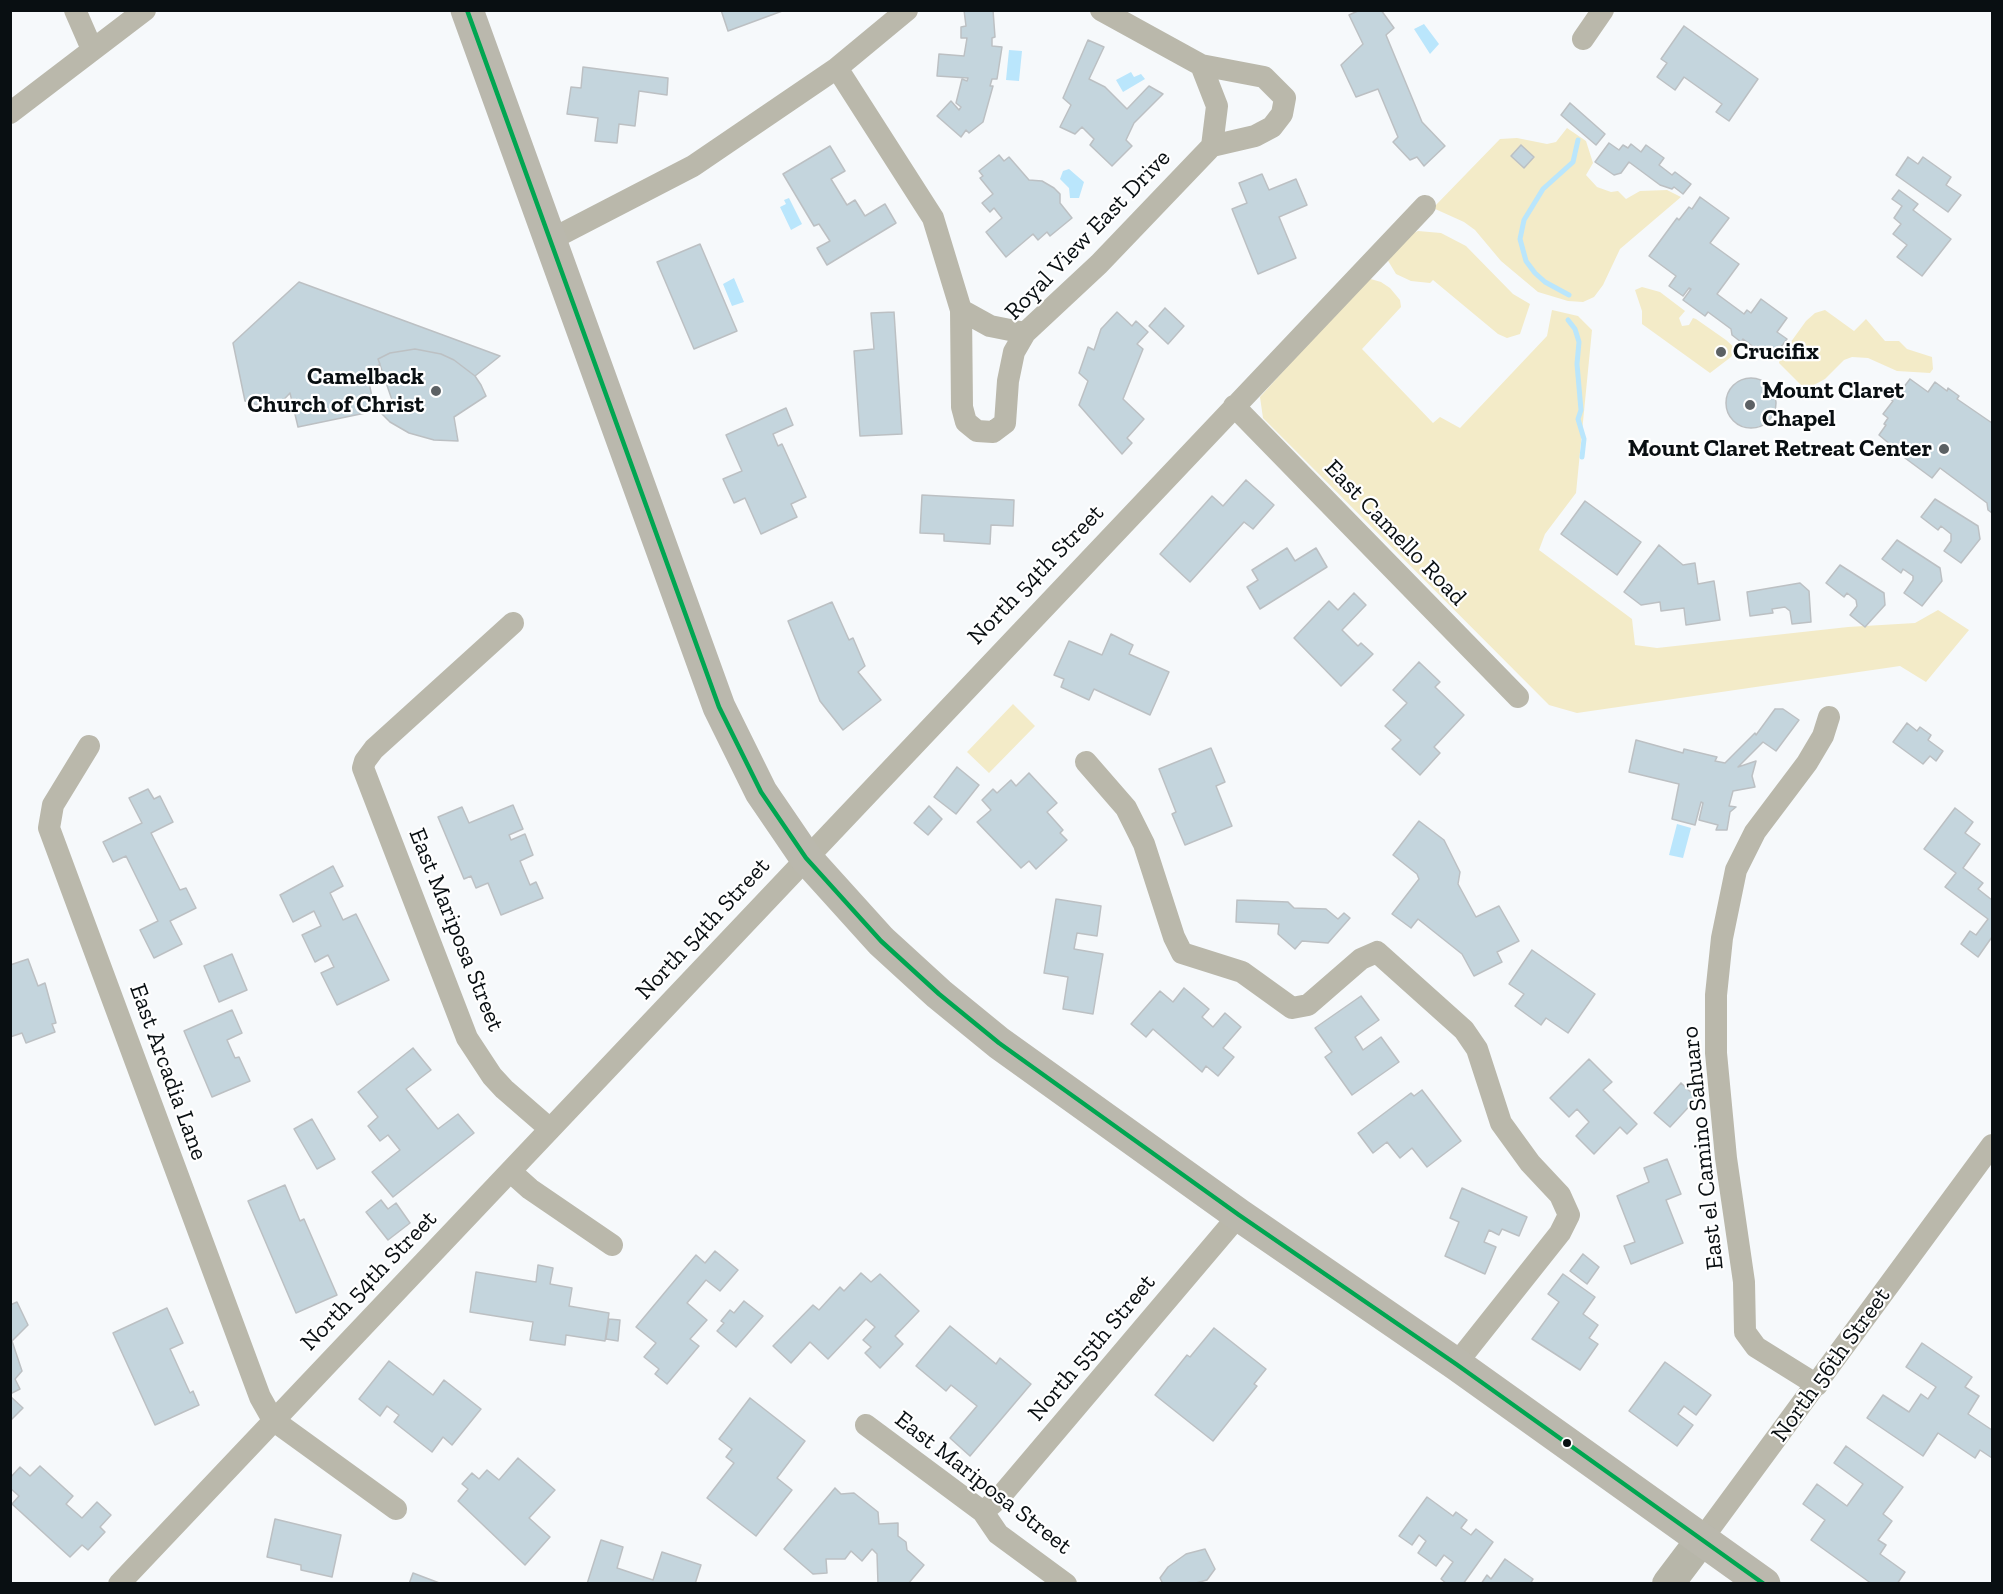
<!DOCTYPE html>
<html>
<head>
<meta charset="utf-8">
<style>
  body { margin:0 }
  #map { position:relative; width:2003px; height:1594px; overflow:hidden; background:#f6f9fb; font-family:"Zilla Slab",serif }
  canvas { display:block }
  .frame { position:absolute; inset:0; border:12px solid #090f12; pointer-events:none }
</style>
</head>
<body>
<div id="map">
<canvas width="2003" height="1594"></canvas>
<div class="frame"></div>
</div>
<script>
const c = document.querySelector('canvas').getContext('2d');
c.lineJoin = 'round';
function fillPath(path, color) {
  c.fillStyle = color;
  c.fill(path, 'evenodd');
}
function toPath(rows) {
  const path = new Path2D();
  for (const r of rows) {
    if (r.length === 3) {
      path.moveTo(r[0] + r[2], r[1]);
      path.arc(r[0], r[1], r[2], 0, 2 * Math.PI);
      continue;
    }
    path.moveTo(r[0], r[1]);
    for (let i = 2; i < r.length; i += 2) path.lineTo(r[i], r[i + 1]);
  }
  return path;
}
function stroke(path, color, width, dash) {
  c.strokeStyle = color;
  c.lineWidth = width;
  c.lineCap = dash ? 'butt' : 'round';
  c.setLineDash(dash || []);
  c.stroke(path);
}
function drawText(font, color, halo, rows, align = 'center') {
  c.font = font + ' "Zilla Slab",serif';
  c.lineWidth = 4.5;
  c.setLineDash([]);
  c.textBaseline = 'middle';
  c.strokeStyle = halo;
  c.fillStyle = color;
  for (const [text, x, y, turn = 0] of rows) {
    c.save();
    c.translate(x, y);
    c.rotate((+turn || 0) * Math.PI / 180);
    c.textAlign = isNaN(turn) ? turn : align;
    if (halo) c.strokeText(text, 0, 0);
    c.fillText(text, 0, 0);
    c.restore();
  }
}
fillPath(toPath([
  [1567,128,1586,141,1593,163,1586,175,1597,187,1611,192,1618,191,1626,199,1640,191,1667,190,1681,197,1620,249,1603,285,1594,297,1583,302,1568,301,1538,292,1501,261,1475,230,1464,222,1433,208,1500,139,1517,138,1547,144,1556,142],
  [1418,231,1441,233,1466,246,1513,294,1530,304,1520,334,1507,338,1498,334,1433,280,1430,283,1411,281,1396,274,1387,259,1407,236],
  [1367,278,1381,282,1390,288,1400,300,1401,307,1362,349,1433,423,1440,417,1460,428,1547,336,1552,310,1578,316,1592,330,1576,493,1545,534,1539,550,1632,619,1635,645,1657,648,1848,627,1915,623,1938,610,1969,630,1926,682,1900,666,1577,713,1549,705,1263,418,1260,397],
  [1642,287,1660,292,1685,311,1679,318,1682,326,1689,325,1693,318,1696,319,1726,340,1736,349,1731,357,1710,373,1642,324,1642,311,1635,290],
  [1825,310,1854,331,1866,319,1885,341,1899,341,1907,349,1932,357,1933,369,1930,373,1897,371,1868,358,1852,357,1844,360,1825,379,1812,386,1803,387,1779,363,1780,357,1806,321,1815,313],
  [1013,704,1035,726,989,773,967,752]
]), '#f3ebc8');
fillPath(toPath([
  [1424,24,1439,44,1430,54,1414,29],
  [1009,50,1022,51,1019,81,1006,80],
  [1131,72,1134,77,1141,74,1145,79,1123,92,1116,80],
  [1069,169,1084,182,1079,198,1070,198,1069,188,1060,179,1063,171],
  [789,198,802,224,791,230,780,207,786,204,784,200],
  [734,278,744,302,732,306,723,284],
  [1677,824,1691,828,1683,858,1669,855]
]), '#bae6fc');
stroke(toPath([
  [1569,295,1545,282,1535,273,1526,261,1520,239,1524,220,1543,189,1573,162,1578,140],
  [1568,320,1575,329,1579,342,1577,364,1581,410,1578,419,1584,439,1582,457]
]), '#bae6fc', 5);
const building = toPath([
  [721,10,785,10,728,31,721,10],
  [964,10,993,10,995,37,992,38,992,46,1002,47,997,79,992,79,990,86,993,86,983,122,969,133,966,130,961,137,937,116,951,101,959,110,961,107,956,103,962,79,967,81,968,78,937,76,939,54,964,56,967,38,961,38,961,27,966,26,964,10],
  [1360,10,1381,10,1394,28,1386,35,1422,122,1445,146,1424,166,1417,157,1410,160,1393,142,1398,137,1378,89,1356,97,1341,65,1363,44,1349,15,1360,10],
  [1684,26,1758,79,1729,121,1716,112,1722,104,1684,77,1675,90,1657,77,1667,63,1661,59,1684,26],
  [1088,40,1104,47,1089,79,1105,87,1127,109,1149,86,1163,94,1134,123,1126,140,1132,146,1112,166,1090,145,1094,139,1082,127,1075,134,1060,127,1071,105,1063,98,1088,40],
  [583,67,668,78,667,95,639,91,635,126,619,124,617,143,595,141,598,118,567,114,571,87,581,88,583,67],
  [1570,103,1605,134,1596,145,1561,115,1570,103],
  [1609,143,1619,150,1623,145,1628,148,1631,144,1641,152,1646,145,1664,158,1659,165,1672,175,1675,172,1691,184,1683,194,1674,187,1672,189,1660,185,1629,162,1621,173,1614,175,1595,162,1609,143],
  [1521,145,1534,157,1524,168,1511,156,1521,145],
  [830,146,845,171,831,179,847,205,855,200,865,216,885,204,896,223,827,265,817,248,830,241,819,224,814,226,783,174,830,146],
  [999,155,1004,161,1009,157,1029,180,1042,181,1054,188,1060,194,1060,203,1072,218,1050,236,1047,232,1038,240,1033,234,1006,257,986,232,1002,218,994,208,990,212,982,203,993,194,980,178,983,176,979,171,999,155],
  [1908,157,1918,164,1923,157,1951,177,1946,185,1961,195,1948,212,1896,175,1908,157],
  [1262,174,1269,190,1296,179,1307,205,1279,217,1296,258,1258,274,1232,209,1247,203,1239,183,1262,174],
  [1899,190,1918,204,1913,210,1951,239,1922,276,1897,257,1907,245,1893,234,1901,224,1894,218,1902,206,1892,199,1899,190],
  [1700,197,1729,218,1710,243,1739,264,1717,294,1744,314,1747,310,1751,313,1761,299,1787,318,1777,332,1787,339,1771,360,1743,339,1741,342,1732,335,1731,329,1708,312,1705,316,1683,300,1691,289,1689,288,1683,296,1669,286,1676,276,1649,256,1677,218,1679,220,1689,207,1692,209,1700,197],
  [700,244,737,331,694,349,657,262,700,244],
  [299,282,500,356,475,376,454,360,441,354,415,349,390,353,378,359,380,364,367,373,375,411,298,427,290,393,274,410,245,401,233,343,299,282],
  [1165,308,1184,326,1168,344,1149,326,1165,308],
  [894,312,902,434,860,436,854,351,874,349,871,313,894,312],
  [1117,312,1132,326,1136,321,1148,332,1137,344,1143,349,1123,399,1144,419,1127,438,1132,443,1122,454,1079,405,1088,381,1079,373,1088,347,1094,350,1101,329,1117,312],
  [415,349,441,354,454,360,475,376,481,385,486,396,454,417,458,441,434,440,409,433,390,422,380,412,392,400,378,359,390,353,415,349],
  [1751,403,25],
  [1910,379,1928,392,1935,382,1947,391,1948,388,1959,396,1957,399,1992,423,1992,513,1988,510,1987,503,1940,468,1932,478,1905,458,1907,455,1904,456,1879,435,1886,425,1884,424,1888,418,1883,414,1893,401,1890,399,1894,394,1897,396,1910,379],
  [786,408,793,425,773,434,778,446,782,444,806,497,791,504,797,517,761,534,745,498,734,503,723,479,742,471,726,435,786,408],
  [1246,480,1274,505,1253,529,1244,522,1190,582,1160,554,1212,496,1223,506,1246,480],
  [922,495,1014,500,1013,526,991,525,990,544,944,541,944,534,920,533,922,495],
  [1935,499,1978,526,1980,539,1961,563,1944,551,1951,541,1951,534,1941,526,1938,530,1921,517,1935,499],
  [1585,501,1641,542,1617,575,1561,534,1585,501],
  [1897,540,1940,568,1942,581,1922,606,1904,593,1913,580,1913,576,1903,569,1901,573,1882,559,1897,540],
  [1659,545,1683,565,1695,563,1698,584,1714,581,1720,620,1686,625,1684,608,1661,611,1660,602,1641,605,1624,592,1659,545],
  [1287,548,1295,561,1316,548,1327,567,1260,609,1247,587,1258,580,1252,570,1287,548],
  [1840,565,1884,593,1885,605,1865,627,1850,615,1857,606,1856,600,1847,593,1844,597,1826,583,1840,565],
  [1800,583,1809,591,1811,622,1792,624,1790,611,1785,607,1772,609,1773,613,1750,616,1747,592,1800,583],
  [1354,593,1366,605,1342,630,1358,646,1361,643,1373,654,1341,686,1294,638,1329,601,1338,610,1354,593],
  [832,602,849,640,853,638,865,666,858,672,881,700,843,730,820,701,788,621,832,602],
  [1111,634,1133,645,1129,654,1169,672,1150,715,1094,689,1089,700,1061,687,1064,679,1054,675,1069,641,1102,655,1111,634],
  [1419,662,1440,682,1435,687,1464,715,1434,747,1440,753,1420,775,1392,749,1401,740,1385,726,1407,703,1393,690,1419,662],
  [1775,709,1783,709,1799,720,1776,751,1763,742,1738,767,1756,761,1752,776,1755,787,1733,791,1729,806,1736,807,1730,812,1727,830,1716,830,1718,825,1699,820,1703,803,1701,802,1695,825,1672,819,1679,784,1629,772,1636,740,1683,753,1684,749,1717,757,1715,761,1725,763,1755,733,1756,735,1775,709],
  [1907,723,1917,731,1920,727,1931,735,1928,740,1943,751,1936,761,1930,756,1923,764,1893,742,1907,723],
  [1211,748,1225,782,1216,786,1232,826,1185,845,1172,814,1176,812,1159,769,1211,748],
  [957,767,979,785,956,814,934,797,957,767],
  [1029,773,1057,803,1047,812,1063,830,1060,833,1067,840,1036,869,1029,861,1021,868,977,822,991,810,982,800,993,789,997,793,1011,780,1016,786,1029,773],
  [148,789,154,799,160,796,173,822,151,833,180,890,186,888,196,908,170,921,182,944,154,958,140,930,158,921,126,856,113,862,103,842,142,823,129,798,148,789],
  [513,805,523,829,509,835,511,840,525,834,533,855,520,861,530,885,536,882,543,898,501,915,488,883,476,888,471,876,464,879,438,817,462,807,469,823,513,805],
  [929,806,942,819,928,835,914,823,929,806],
  [1955,808,1973,822,1965,833,1980,844,1963,868,1983,883,1978,889,1992,900,1992,937,1978,957,1961,944,1970,931,1976,935,1988,919,1945,887,1956,873,1924,849,1955,808],
  [1419,821,1444,840,1460,872,1458,884,1476,917,1499,906,1519,941,1497,952,1502,962,1474,976,1462,954,1418,919,1411,928,1392,914,1419,879,1417,874,1393,855,1419,821],
  [333,866,343,886,330,893,343,920,356,914,389,980,337,1005,321,973,334,967,328,955,315,962,302,935,321,926,314,911,293,922,280,895,333,866],
  [1056,899,1101,906,1097,936,1077,933,1074,949,1103,954,1093,1014,1063,1009,1068,977,1044,973,1056,899],
  [1237,900,1288,902,1294,908,1326,909,1338,919,1344,913,1350,918,1328,943,1302,941,1295,949,1278,934,1279,924,1236,922,1237,900],
  [1532,950,1595,994,1568,1033,1546,1018,1541,1025,1515,1006,1524,994,1509,984,1532,950],
  [232,954,247,990,219,1002,204,966,232,954],
  [28,959,38,986,45,983,56,1023,52,1024,55,1032,26,1043,22,1033,10,1037,10,965,28,959],
  [1184,988,1209,1009,1202,1017,1213,1027,1225,1013,1241,1027,1223,1048,1234,1057,1218,1076,1206,1066,1202,1072,1153,1029,1146,1037,1131,1024,1160,991,1173,1002,1184,988],
  [1361,996,1379,1020,1355,1037,1363,1050,1381,1037,1399,1062,1352,1095,1325,1057,1332,1052,1315,1028,1361,996],
  [232,1010,242,1033,227,1040,235,1058,239,1057,250,1081,212,1097,184,1031,232,1010],
  [413,1048,431,1070,406,1089,438,1129,458,1114,474,1133,393,1197,372,1172,400,1150,388,1135,380,1141,368,1126,378,1117,358,1092,413,1048],
  [1589,1059,1612,1082,1603,1090,1637,1124,1627,1134,1620,1127,1594,1154,1576,1136,1589,1122,1577,1109,1569,1117,1550,1098,1589,1059],
  [1681,1083,1697,1098,1670,1127,1654,1113,1681,1083],
  [1422,1090,1461,1141,1427,1167,1412,1148,1400,1158,1387,1142,1373,1153,1358,1133,1411,1093,1414,1096,1422,1090],
  [312,1119,335,1159,317,1169,294,1129,312,1119],
  [1667,1159,1681,1194,1666,1200,1683,1243,1631,1264,1624,1246,1635,1242,1617,1196,1649,1182,1644,1168,1667,1159],
  [285,1185,300,1221,304,1219,337,1295,296,1313,248,1201,285,1185],
  [1462,1188,1527,1217,1519,1236,1502,1229,1499,1235,1489,1230,1484,1242,1496,1247,1485,1274,1445,1256,1459,1222,1450,1218,1462,1188],
  [381,1200,388,1209,396,1203,410,1223,388,1240,366,1212,381,1200],
  [715,1251,738,1270,720,1291,706,1280,687,1303,707,1320,690,1339,699,1346,667,1384,655,1374,659,1369,644,1357,656,1343,636,1327,696,1255,705,1263,715,1251],
  [1583,1254,1599,1267,1587,1284,1570,1271,1583,1254],
  [538,1265,553,1268,550,1284,572,1288,569,1306,609,1313,605,1341,566,1335,565,1345,530,1340,533,1322,470,1312,476,1272,536,1282,538,1265],
  [861,1273,871,1282,880,1274,919,1311,895,1336,903,1344,880,1368,865,1353,871,1347,863,1340,875,1327,866,1319,828,1359,810,1342,791,1363,773,1346,813,1305,819,1310,840,1287,844,1291,861,1273],
  [1563,1274,1595,1297,1583,1314,1598,1325,1589,1338,1598,1344,1580,1370,1532,1339,1559,1302,1548,1294,1563,1274],
  [744,1301,763,1316,736,1347,717,1331,724,1323,721,1321,730,1310,734,1313,744,1301],
  [17,1302,28,1325,12,1341,22,1371,15,1379,20,1389,10,1394,10,1305,17,1302],
  [167,1308,183,1343,170,1349,190,1393,193,1391,199,1405,155,1425,113,1333,167,1308],
  [609,1319,620,1320,618,1341,606,1339,609,1319],
  [950,1326,996,1364,1000,1358,1031,1384,970,1456,950,1438,977,1406,951,1385,946,1391,916,1366,950,1326],
  [1214,1328,1266,1369,1254,1384,1257,1386,1213,1441,1155,1395,1187,1355,1190,1357,1214,1328],
  [1922,1343,1972,1377,1965,1387,1979,1396,1968,1414,1992,1430,1992,1458,1980,1450,1975,1458,1938,1433,1923,1456,1867,1418,1883,1395,1909,1412,1921,1394,1928,1399,1936,1387,1906,1367,1922,1343],
  [389,1361,433,1395,444,1380,481,1409,452,1445,443,1437,432,1452,394,1422,399,1415,387,1406,380,1416,359,1399,389,1361],
  [1665,1362,1711,1395,1696,1415,1684,1406,1678,1414,1693,1425,1677,1446,1629,1411,1665,1362],
  [10,1396,23,1408,10,1421,10,1396],
  [750,1398,805,1441,777,1478,792,1490,756,1536,707,1498,734,1463,726,1457,732,1449,719,1439,750,1398],
  [1846,1446,1903,1487,1883,1514,1892,1521,1878,1540,1886,1545,1880,1554,1905,1572,1897,1584,1872,1584,1811,1540,1825,1520,1803,1504,1817,1484,1847,1506,1863,1484,1834,1463,1846,1446],
  [518,1458,555,1490,529,1518,550,1537,525,1565,458,1501,468,1489,462,1484,472,1473,479,1479,487,1470,499,1480,518,1458],
  [40,1466,73,1496,66,1504,82,1518,97,1502,111,1515,100,1527,105,1532,88,1550,82,1545,70,1557,12,1504,19,1496,10,1488,10,1478,20,1467,30,1476,40,1466],
  [835,1488,841,1494,854,1493,878,1512,879,1524,898,1523,898,1536,906,1542,907,1550,924,1565,908,1584,878,1584,877,1554,872,1549,862,1561,851,1551,845,1559,826,1559,827,1573,813,1574,784,1549,835,1488],
  [1427,1497,1453,1516,1456,1512,1467,1520,1461,1528,1471,1535,1476,1529,1493,1542,1463,1584,1447,1584,1441,1579,1453,1562,1444,1555,1436,1566,1418,1553,1426,1541,1419,1535,1412,1545,1399,1536,1427,1497],
  [275,1519,341,1535,332,1577,301,1570,301,1565,267,1557,275,1519],
  [601,1540,623,1547,617,1568,653,1580,662,1552,701,1565,695,1584,587,1584,601,1540],
  [1205,1549,1215,1569,1207,1580,1192,1584,1163,1584,1160,1578,1168,1567,1186,1554,1205,1549],
  [1505,1559,1533,1579,1530,1584,1481,1584,1487,1575,1491,1579,1505,1559],
  [413,1573,442,1584,409,1584,413,1573]
]);
fillPath(building, '#c4d5dd');
stroke(building, '#bcc0c3', 1.5);
stroke(toPath([
  [75,10,92,49],
  [1101,10,1201,65,1217,106,1212,146],
  [1583,39,1603,10],
  [1201,65,1264,77,1285,98,1282,114,1272,127,1255,136,1212,146],
  [837,68,933,218,961,310,962,407,966,422,977,431,993,432,1005,423,1008,381,1014,352,1025,333,1099,264,1212,146],
  [10,113,145,10],
  [552,239,693,166,837,68,907,10],
  [961,310,990,326,1025,333],
  [1234,406,1518,697],
  [513,623,374,749,365,761,363,768,467,1038,492,1076,504,1089,550,1129],
  [89,746,53,805,49,828,260,1397,273,1420,396,1509],
  [1086,762,1126,808,1144,844,1174,937,1182,953,1242,972,1292,1008,1308,1005,1361,959,1377,952,1464,1030,1477,1049,1501,1123,1530,1163,1560,1195,1569,1215,1560,1233,1456,1364],
  [511,1172,530,1189,612,1245],
  [1817,1385,1756,1347,1745,1332,1744,1282,1726,1158,1716,1053,1716,995,1722,938,1736,870,1755,832,1807,763,1823,736,1829,717],
  [866,1425,983,1512,998,1534,1066,1584],
  [983,1512,1000,1497,1239,1215],
  [1702,1539,1992,1145],
  [119,1584,1425,206]
]), '#bab8ab', 22);
stroke(toPath([
  [1668,1584,1702,1539]
]), '#b7b6a9', 32);
stroke(toPath([
  [467,10,719,707,761,792,806,858,881,941,939,994,999,1043,1239,1215,1456,1364,1764,1584]
]), '#bab8ad', 33);
stroke(toPath([
  [467,10,719,707,761,792,806,858,881,941,939,994,999,1043,1239,1215,1456,1364,1764,1584]
]), '#00a651', 4.5);
for (const [x, y, r, color] of [
  [1721,352,6,"#5c6164"],
  [436,391,6,"#5c6164"],
  [1750,405,6,"#5c6164"],
  [1944,449,6,"#5c6164"],
  [1567,1443,5,"#090f12"]
]) {
  const dot = new Path2D();
  dot.arc(x, y, r, 0, 2 * Math.PI);
  c.fillStyle = color;
  c.fill(dot);
  stroke(dot, '#fff', 2);
}
drawText('24px', '#090f12', '#fff', [
  ["Royal View East Drive",1088,235,-46],
  ["East Camello Road",1395,533,46],
  ["North 54th Street",1036,575,-46],
  ["North 54th Street",703,929,-47],
  ["East Mariposa Street",456,930,68],
  ["East Arcadia Lane",168,1072,70],
  ["East el Camino Sahuaro",1703,1148,-96],
  ["North 54th Street",369,1281,-46],
  ["North 55th Street",1092,1348,-50],
  ["North 56th Street",1831,1365,-54],
  ["East Mariposa Street",983,1483,38]
]);
drawText('bold 24px', '#090f12', '#fff', [
  ["Crucifix",1733,352],
  ["Camelback",424,377,"right"],
  ["Church of Christ",424,405,"right"],
  ["Mount Claret",1762,391],
  ["Chapel",1762,419],
  ["Mount Claret Retreat Center",1932,449,"right"]
], 'left');
</script>
</body>
</html>
